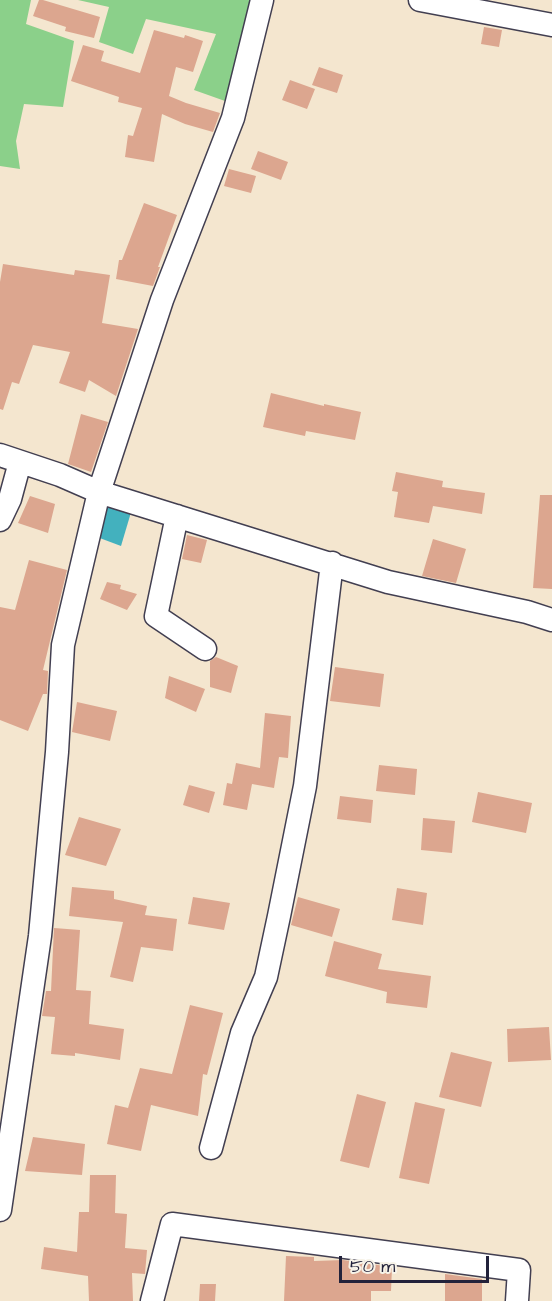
<!DOCTYPE html>
<html>
<head>
<meta charset="utf-8">
<style>
  body { margin:0 }
  #map { position:relative; width:552px; height:1301px; overflow:hidden; background:#f4e6cf; font-family:"Architects Daughter",sans-serif }
  canvas { display:block }
  .scale { position:absolute; left:339px; top:1256px; width:150px; height:27px; box-sizing:border-box; border:3px solid #22223b; border-top:0; padding-left:8px; font-size:18px; line-height:21px; white-space:nowrap; color:#22223b; -webkit-text-stroke:4px #f7f3e8; paint-order:stroke }
</style>
</head>
<body>
<div id="map">
<canvas width="552" height="1301"></canvas>
<div class="scale">50 m</div>
</div>
<script>
const c = document.querySelector('canvas').getContext('2d');
c.lineJoin = 'round';
function fillPath(path, color) {
  c.fillStyle = color;
  c.fill(path, 'evenodd');
}
function toPath(rows) {
  const path = new Path2D();
  for (const r of rows) {
    path.moveTo(r[0], r[1]);
    for (let i = 2; i < r.length; i += 2) path.lineTo(r[i], r[i + 1]);
  }
  return path;
}
function stroke(path, color, width, dash) {
  c.strokeStyle = color;
  c.lineWidth = width;
  c.lineCap = dash ? 'butt' : 'round';
  c.setLineDash(dash || []);
  c.stroke(path);
}
fillPath(toPath([
  [0,0,31,0,26,24,74,41,63,107,24,104,16,141,20,169,0,166],
  [78,0,253,0,225,101,194,90,216,34,146,19,133,54,99,42,109,7]
]), '#8bd08a');
fillPath(toPath([
  [107,502,132,509,121,546,97,537]
]), '#43b1be');
fillPath(toPath([
  [39,0,43,0,100,17,94,38,65,31,66,27,33,16],
  [484,27,502,30,499,47,481,44],
  [154,30,184,38,185,35,203,41,193,72,176,67,169,96,186,103,220,113,213,132,185,124,162,114,154,162,125,157,128,135,133,136,142,108,118,102,119,97,71,81,83,45,104,51,101,61,140,73],
  [319,67,343,75,337,93,312,85],
  [290,80,315,89,307,109,282,100],
  [258,151,288,162,281,180,251,169],
  [229,169,256,176,251,193,224,186],
  [144,203,177,215,158,267,160,267,153,286,116,279,119,260,122,260],
  [3,264,74,275,75,270,110,275,102,323,138,329,116,396,89,380,85,392,59,383,70,352,33,345,19,384,12,382,3,410,0,409,0,282],
  [271,393,324,406,324,404,361,412,355,440,306,431,305,436,263,427],
  [81,414,108,422,91,472,68,464],
  [396,472,443,481,442,487,485,493,482,514,433,506,429,523,394,517,398,492,392,491],
  [540,495,552,495,552,589,533,588],
  [30,496,55,504,48,533,18,523],
  [187,535,207,540,201,563,182,559],
  [433,539,466,549,456,583,422,576],
  [29,560,67,570,43,670,48,671,47,694,43,694,28,731,0,720,0,607,15,610],
  [107,582,121,585,120,589,137,594,127,610,100,599],
  [216,657,238,666,231,693,210,687,210,661],
  [335,667,384,674,380,707,330,701],
  [169,676,205,689,196,712,165,698],
  [77,702,117,711,110,741,72,732],
  [265,713,291,716,288,758,279,757,274,788,252,784,247,810,223,805,227,783,232,784,236,763,260,768],
  [379,765,417,769,415,795,376,791],
  [189,785,215,792,209,813,183,805],
  [478,792,532,803,526,833,472,822],
  [340,796,373,800,371,823,337,819],
  [79,817,121,829,106,866,65,855],
  [423,818,455,821,452,853,421,850],
  [72,887,114,891,114,899,147,906,145,915,177,919,173,951,141,947,133,982,110,977,123,922,69,916],
  [397,888,427,893,423,925,392,920],
  [193,897,230,903,224,930,188,924],
  [298,897,340,909,332,937,291,925],
  [54,928,80,930,76,990,91,991,89,1024,124,1029,120,1060,75,1053,75,1056,51,1054,55,1017,42,1016,46,991,51,991],
  [334,941,382,954,378,969,431,976,427,1008,386,1003,387,992,325,976],
  [190,1005,223,1013,207,1075,203,1074,198,1116,151,1105,141,1151,107,1144,115,1105,128,1108,140,1068,172,1074],
  [549,1027,551,1060,508,1062,507,1029],
  [451,1052,492,1062,481,1107,439,1097],
  [357,1094,386,1102,369,1168,340,1161],
  [415,1102,445,1109,429,1184,399,1178],
  [33,1137,85,1144,82,1175,25,1171],
  [90,1175,116,1175,115,1213,127,1214,125,1248,147,1250,145,1274,132,1273,133,1301,89,1301,88,1276,41,1269,44,1247,77,1252,79,1212,89,1212],
  [286,1256,314,1257,314,1261,343,1260,392,1267,391,1291,371,1291,371,1301,284,1301],
  [445,1274,482,1279,482,1301,445,1301],
  [200,1284,216,1284,215,1301,199,1301]
]), '#dca68f');
const minor = toPath([
  [420,0,552,25],
  [0,455,60,475,99,492,162,300,233,118,262,0],
  [177,516,156,616,205,649],
  [0,520,10,499,20,462],
  [211,1148,242,1033,266,977,279,916,305,786,332,563],
  [0,1210,40,936,57,752,63,645,99,492,388,582,527,612,552,620],
  [152,1301,172,1224,519,1270,517,1301]
]);
stroke(minor, '#423f51', 25);
stroke(minor, '#fff', 22);
</script>
</body>
</html>
